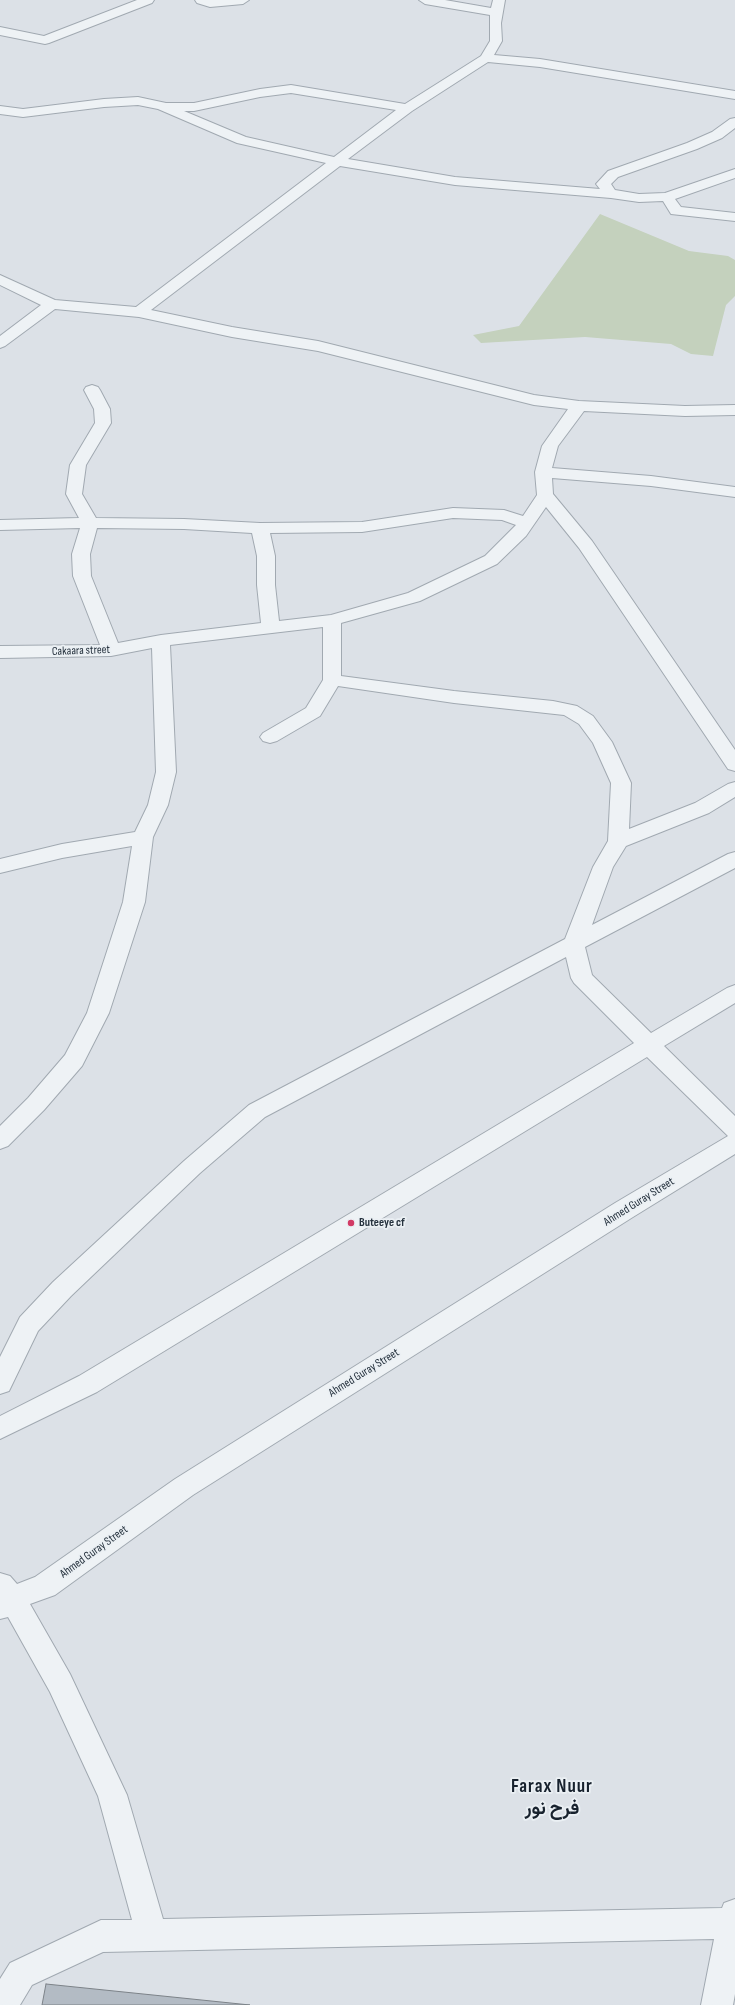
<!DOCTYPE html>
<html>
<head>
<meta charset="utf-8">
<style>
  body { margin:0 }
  canvas { display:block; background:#dce1e7 }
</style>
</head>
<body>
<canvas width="735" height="2005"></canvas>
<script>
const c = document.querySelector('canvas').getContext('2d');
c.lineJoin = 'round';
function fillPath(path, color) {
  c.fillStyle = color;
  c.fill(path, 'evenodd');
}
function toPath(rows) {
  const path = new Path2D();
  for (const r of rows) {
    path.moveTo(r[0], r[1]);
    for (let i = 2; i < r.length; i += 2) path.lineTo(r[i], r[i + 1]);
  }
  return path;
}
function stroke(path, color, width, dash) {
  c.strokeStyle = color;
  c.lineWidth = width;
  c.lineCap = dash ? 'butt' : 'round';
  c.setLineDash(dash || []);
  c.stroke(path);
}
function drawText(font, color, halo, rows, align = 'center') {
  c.font = font + ' "Sofia Sans Condensed",Vazirmatn,sans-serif';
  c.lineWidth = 3.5;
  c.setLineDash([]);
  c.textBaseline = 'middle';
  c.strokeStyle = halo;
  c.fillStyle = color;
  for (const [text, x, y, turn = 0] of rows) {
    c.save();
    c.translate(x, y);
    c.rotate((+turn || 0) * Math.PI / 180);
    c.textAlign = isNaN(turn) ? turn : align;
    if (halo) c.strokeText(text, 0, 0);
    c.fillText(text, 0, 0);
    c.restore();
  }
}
fillPath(toPath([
  [600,214,689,251,728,256,735,260,735,296,726,305,713,356,691,354,671,344,585,337,481,343,473,335,519,326]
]), '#c4d1bd');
const building = toPath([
  [46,1984,250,2005,42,2005,46,1984]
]);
fillPath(building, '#b3bbc4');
stroke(building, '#7d8389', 1);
const street = toPath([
  [137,0,154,0,152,3,49,43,45,44,0,35,0,27,44,36,137,0],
  [195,0,249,0,243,4,210,7,197,3,195,0],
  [419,0,445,0,491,8,493,0,505,0,501,23,502,41,494,55,540,59,735,91,735,99,540,67,488,62,412,111,348,159,455,177,600,189,596,184,608,171,687,143,712,132,730,119,735,118,735,128,722,138,697,149,618,177,611,184,615,190,639,194,665,193,735,169,735,178,675,199,681,207,735,213,735,221,671,214,663,201,639,202,611,198,455,185,340,166,151,310,232,327,318,341,534,395,579,401,685,406,735,405,735,415,685,416,584,411,558,446,552,468,651,476,735,487,735,497,651,486,552,478,553,494,592,541,735,750,735,771,728,769,579,548,546,507,526,536,497,564,420,601,341,623,341,676,454,691,553,701,577,706,593,716,612,742,631,783,629,829,695,803,728,784,735,782,735,797,709,813,626,846,613,867,592,925,728,854,735,852,735,868,585,947,592,975,651,1033,727,988,735,985,735,1003,664,1046,735,1116,735,1154,633,1217,193,1495,55,1595,30,1604,70,1674,127,1795,163,1919,722,1908,724,1903,735,1899,735,1994,733,2005,701,2005,714,1939,103,1952,32,1985,20,2005,0,2005,0,1979,10,1963,101,1920,132,1920,98,1796,50,1692,8,1617,0,1619,0,1573,10,1576,17,1584,35,1577,175,1479,615,1203,728,1136,647,1057,97,1392,0,1439,0,1416,79,1376,634,1043,574,983,571,978,566,957,265,1117,200,1173,71,1296,38,1331,9,1391,0,1394,0,1357,20,1317,53,1282,184,1161,249,1105,565,939,593,867,608,841,611,783,593,743,579,724,564,715,454,703,338,686,320,716,277,741,270,743,263,741,260,737,263,733,306,708,323,680,323,627,170,645,176,772,168,805,153,837,145,902,109,1013,82,1066,44,1110,8,1146,0,1149,0,1126,28,1098,65,1055,87,1013,123,902,132,846,62,858,0,873,0,859,62,844,135,832,148,805,156,772,152,648,111,656,0,658,0,646,100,645,73,576,72,554,80,528,0,530,0,520,79,518,66,494,70,465,95,423,94,409,84,390,86,387,92,385,98,387,100,390,110,409,111,423,86,465,82,494,96,518,184,519,260,523,362,522,453,508,504,510,523,516,537,495,535,472,542,446,568,409,534,405,318,351,232,337,139,317,55,309,5,346,0,348,0,336,41,305,0,285,0,275,55,300,136,307,326,163,237,143,158,109,138,105,104,107,23,117,0,114,0,106,23,109,104,99,138,97,166,103,194,103,260,89,291,85,405,104,481,56,490,41,490,15,425,4,419,0],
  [291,93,396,110,334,157,246,137,184,111,194,111,260,97,291,93],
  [453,518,502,520,516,525,485,556,408,593,331,615,279,621,275,585,275,556,270,533,362,532,453,518],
  [97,528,184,529,252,533,257,556,257,585,261,623,161,635,118,643,91,576,90,554,97,528]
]);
stroke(street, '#a1a9b1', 2);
fillPath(street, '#eef2f5');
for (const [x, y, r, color] of [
  [351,1223,4,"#d23a65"]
]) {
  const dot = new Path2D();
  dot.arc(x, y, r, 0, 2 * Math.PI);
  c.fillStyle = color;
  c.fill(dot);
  stroke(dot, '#ebf0f4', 1.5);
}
drawText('12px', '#25313d', '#ebf0f4', [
  ["Cakaara street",81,651,-2],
  ["Ahmed Guray Street",639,1202,-32],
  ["Ahmed Guray Street",364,1373,-32],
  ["Ahmed Guray Street",94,1552,-36]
]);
drawText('bold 12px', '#25313d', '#ebf0f4', [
  ["Buteeye cf",359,1223]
], 'left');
c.letterSpacing = '1px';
drawText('bold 19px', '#18222e', '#ebf0f4', [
  ["Farax Nuur",552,1787],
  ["فرح نور",552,1809]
]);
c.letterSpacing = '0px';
</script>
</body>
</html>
